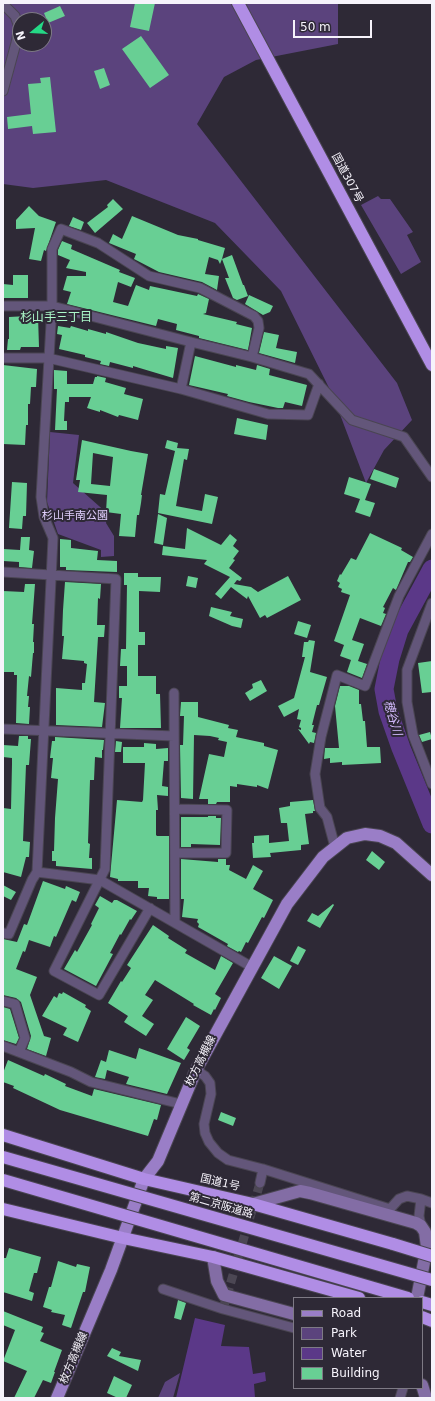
<!DOCTYPE html>
<html>
<head>
<meta charset="utf-8">
<style>
  body { margin:0 }
  #map { position:relative; width:435px; height:1401px; overflow:hidden; background:#2e2936; font-family:"DejaVu Sans",sans-serif }
  canvas { display:block }
  .frame { position:absolute; inset:0; border:4px solid #f6f3fb; pointer-events:none }
  .legend { position:absolute; left:293px; top:1297px; width:130px; height:92px; box-sizing:border-box; background:#2e2936; border:1px solid #7e7a85; margin:0; padding:5px 7px; list-style:none; font-size:12px; color:#f6f3fb }
  .legend li { display:flex; align-items:center; gap:8px; height:20px }
  .legend b { width:20px; border:1px solid #7e7a85 }
  .north { position:absolute; left:12px; top:12px; width:40px; height:40px; box-sizing:border-box; background:#2e2936; border:1px solid #7e7a85; border-radius:50%; rotate:252deg; font-size:11px; font-weight:700; line-height:16px; text-align:center; color:#f6f3fb }
  .north::after { content:''; display:block; margin:auto; width:14px; height:18px; background:#25d886; clip-path:polygon(50% 0,100% 100%,50% 72%,0 100%) }
  .scale { position:absolute; left:293px; top:20px; width:79px; height:18px; box-sizing:border-box; border:2px solid #f6f3fb; border-top:0; padding-left:5px; font-size:12px; line-height:14px; white-space:nowrap; color:#f6f3fb; -webkit-text-stroke:3px #2e2936; paint-order:stroke }
</style>
</head>
<body>
<div id="map">
<canvas width="435" height="1401"></canvas>
<div class="frame"></div>
<ul class="legend">
<li><b style="height:5px;background:#9a7ec7"></b>Road</li>
<li><b style="height:11px;background:#5b437d"></b>Park</li>
<li><b style="height:11px;background:#5b3888"></b>Water</li>
<li><b style="height:11px;background:#68cf94"></b>Building</li>
</ul>
<div class="north">N</div>
<div class="scale">50 m</div>
</div>
<script>
const c = document.querySelector('canvas').getContext('2d');
c.lineJoin = 'round';
function fillPath(path, color) {
  c.fillStyle = color;
  c.fill(path, 'evenodd');
}
function toPath(rows) {
  const path = new Path2D();
  for (const r of rows) {
    path.moveTo(r[0], r[1]);
    for (let i = 2; i < r.length; i += 2) path.lineTo(r[i], r[i + 1]);
  }
  return path;
}
function stroke(path, color, width, dash) {
  c.strokeStyle = color;
  c.lineWidth = width;
  c.lineCap = dash ? 'butt' : 'round';
  c.setLineDash(dash || []);
  c.stroke(path);
}
function drawText(font, color, halo, rows, align = 'center') {
  c.font = font + ' "DejaVu Sans","Noto Sans JP",sans-serif';
  c.lineWidth = 4;
  c.setLineDash([]);
  c.textBaseline = 'middle';
  c.strokeStyle = halo;
  c.fillStyle = color;
  for (const [text, x, y, turn = 0] of rows) {
    c.save();
    c.translate(x, y);
    c.rotate((+turn || 0) * Math.PI / 180);
    c.textAlign = isNaN(turn) ? turn : align;
    if (halo) c.strokeText(text, 0, 0);
    c.fillText(text, 0, 0);
    c.restore();
  }
}
fillPath(toPath([
  [3,3,338,3,338,44,256,60,224,77,197,124,397,383,412,420,384,450,366,483,333,396,281,291,215,223,106,180,33,188,3,184],
  [20,20,44,20,44,44,20,44],
  [378,196,381,199,390,199,413,232,407,235,421,262,401,274,361,205],
  [50,432,79,435,73,483,108,514,106,523,114,536,114,556,101,557,101,550,58,534,47,502],
  [180,1373,173,1398,158,1398,165,1382]
]), '#5b437d');
fillPath(toPath([
  [195,1318,225,1325,221,1346,249,1347,253,1374,265,1372,266,1381,254,1384,255,1398,176,1398]
]), '#5b3888');
stroke(toPath([
  [432,569,399,630,390,659,384,689,388,711,401,748,432,824]
]), '#5b3888', 19);
fillPath(toPath([
  [135,3,155,3,149,31,130,27],
  [60,6,65,16,48,23,44,13],
  [141,36,169,75,150,88,122,49],
  [104,68,110,85,100,89,94,71],
  [50,77,56,132,33,134,32,126,8,129,7,117,31,114,28,84,41,83,40,78],
  [113,199,123,209,95,233,87,223,108,207,107,205],
  [29,206,39,216,56,222,46,251,44,250,41,261,29,259,35,228,16,229,16,220],
  [132,216,178,235,198,239,198,240,225,248,222,259,232,255,243,285,244,285,248,296,237,300,233,298,225,278,229,278,222,259,220,264,218,260,209,257,205,274,219,276,217,290,202,282,159,272,134,259,136,254,109,243,113,234,122,239],
  [73,217,84,222,81,230,69,226],
  [62,241,72,245,71,249,120,270,119,272,135,278,131,287,118,282,113,302,128,306,136,285,149,290,150,286,197,296,198,294,209,299,206,313,203,314,237,322,236,324,252,328,248,350,199,338,199,336,176,330,177,324,158,319,156,326,67,304,71,292,63,290,67,276,86,276,86,272,66,268,70,260,58,255,58,250],
  [13,275,28,275,28,298,3,298,3,284,13,285],
  [249,295,273,306,270,312,263,315,245,304],
  [28,316,38,316,39,347,21,347,20,350,7,350,8,339,9,339,9,317],
  [58,326,70,328,71,326,88,331,88,329,106,334,106,332,138,343,166,349,166,346,178,348,173,378,133,366,133,368,110,362,109,366,100,364,101,361,85,357,85,355,59,349,62,335,57,334],
  [264,332,279,335,276,348,297,352,295,363,259,353],
  [195,356,236,367,236,365,256,370,257,365,270,369,269,375,307,385,302,406,285,402,283,408,278,408,249,402,227,396,228,394,189,385],
  [3,365,37,369,36,387,31,387,30,404,28,404,28,425,26,425,25,445,3,444],
  [54,370,67,371,67,384,93,384,95,377,97,377,97,376,106,378,105,382,126,388,124,394,143,399,138,420,119,415,118,417,100,410,100,412,87,408,91,397,69,397,69,402,65,402,64,421,67,421,67,430,55,430,57,389,54,389],
  [237,418,268,425,266,440,234,434],
  [82,440,131,451,148,454,141,495,142,495,141,503,139,515,137,515,135,537,119,536,121,514,106,512,107,495,78,492,80,480,76,480],
  [93,453,113,457,110,486,91,484],
  [167,440,178,443,177,448,189,449,187,460,184,459,176,506,202,511,205,494,218,497,212,524,158,513,160,494,165,495,175,451,165,448],
  [374,469,399,478,396,488,370,479],
  [349,477,371,484,365,500,375,503,370,517,355,512,360,499,344,494],
  [12,482,27,483,26,516,23,516,22,529,9,528],
  [158,514,167,518,163,545,154,543],
  [187,528,221,545,230,534,237,540,233,546,239,551,233,559,235,560,229,568,242,578,240,581,237,580,234,584,251,587,258,592,288,576,301,600,267,618,265,615,260,618,248,596,247,599,231,587,221,599,215,594,230,577,204,564,207,560,162,555,163,546,185,549],
  [370,533,402,548,401,550,413,557,410,562,408,562,396,590,393,588,383,607,385,608,383,613,386,614,381,626,360,618,352,640,364,644,358,661,367,664,362,678,347,672,351,660,340,656,344,645,334,641,350,595,341,592,342,589,338,587,340,583,337,581,340,574,341,575,351,558,356,560],
  [21,537,30,537,29,550,34,551,32,568,19,567,19,562,3,561,3,549,20,550],
  [60,539,71,540,71,548,98,551,97,560,117,561,117,572,66,570,66,567,60,567],
  [124,573,138,573,138,577,161,577,160,592,139,591,139,632,145,632,145,645,138,645,138,676,156,676,156,694,160,694,161,728,120,728,122,698,119,698,119,686,127,686,127,666,120,666,121,649,126,649,127,585,124,585],
  [188,576,198,578,196,588,186,586],
  [65,582,101,584,100,599,98,598,97,625,105,625,104,637,98,637,94,702,105,703,102,727,56,725,56,688,82,690,82,683,85,683,87,664,84,663,84,661,62,659,64,636,62,636,63,610],
  [25,584,35,584,32,624,34,624,33,642,34,642,34,653,33,653,31,677,29,676,27,696,29,696,28,707,30,707,29,724,16,723,17,675,14,675,14,672,3,672,3,591,24,592],
  [211,607,232,612,230,616,243,619,241,628,232,626,209,616],
  [298,621,311,625,307,638,294,634],
  [309,640,315,641,310,672,327,677,319,705,317,705,312,725,314,725,312,732,316,733,314,743,310,742,309,744,298,729,301,730,301,728,299,727,301,720,297,719,299,709,284,717,278,706,294,698,305,657,302,657,304,642,308,642],
  [432,661,432,692,422,693,418,663],
  [261,680,267,691,250,701,245,693,253,688,252,684],
  [340,686,349,686,359,690,359,704,361,704,363,721,365,721,367,747,380,747,381,763,342,765,342,762,330,763,330,758,324,759,325,748,339,748,335,706],
  [181,702,198,702,198,717,229,725,228,728,238,730,236,737,264,743,264,746,278,750,268,789,257,785,257,787,237,784,237,787,230,786,230,802,217,802,216,804,208,804,208,799,199,799,209,754,224,757,227,742,218,740,219,738,210,736,194,735,193,799,181,798,180,745,183,745,184,716,180,716],
  [430,732,432,739,422,742,419,735],
  [19,736,28,736,28,739,31,739,29,765,26,765,23,841,30,842,29,857,26,857,21,877,3,872,3,808,11,809,12,764,12,758,3,757,3,745,18,746],
  [55,737,104,740,103,750,102,750,102,758,95,757,94,780,90,780,88,843,90,844,89,858,92,858,92,869,56,866,56,861,52,861,52,851,54,851,55,818,58,779,51,778,53,758,50,758,52,741,55,741],
  [116,741,122,742,121,752,115,752],
  [144,743,156,744,156,749,168,748,168,761,164,761,162,786,168,787,168,796,157,795,158,810,156,810,156,835,157,836,169,836,169,899,157,899,157,897,148,896,149,888,138,888,138,881,118,881,118,879,110,877,117,800,142,802,143,800,145,763,123,763,123,747,144,747],
  [313,800,315,811,313,811,313,813,305,814,309,844,301,845,301,850,270,853,271,857,253,858,252,843,254,843,254,836,269,835,269,843,289,841,287,823,281,823,279,808,290,806,290,802],
  [208,816,216,816,216,818,221,818,220,845,191,844,191,847,181,847,181,817,208,817],
  [372,851,385,862,379,870,366,860],
  [181,859,218,862,218,859,226,859,226,865,230,865,229,870,246,879,253,865,263,871,253,889,273,900,264,918,262,917,248,943,246,942,241,952,239,951,238,952,227,946,228,944,198,927,199,924,197,922,198,919,182,917,184,899,181,899],
  [43,881,65,889,66,886,80,892,76,902,72,900,56,937,54,936,50,947,29,940,25,952,23,951,16,969,37,977,30,995,44,1036,51,1038,46,1056,27,1049,31,1036,21,1002,16,998,3,995,3,939,17,942,24,924,27,925],
  [3,885,16,892,11,900,3,896],
  [100,896,112,903,114,900,117,900,137,911,131,920,130,919,121,935,120,934,110,953,113,954,96,986,64,969,75,950,77,952,92,925,91,924,99,908,95,905],
  [333,904,334,905,320,928,307,921,312,913,318,916],
  [153,925,169,936,168,938,187,950,185,953,215,970,221,956,233,963,215,994,221,998,215,1010,214,1009,211,1015,193,1005,194,1004,155,980,145,995,153,1000,142,1016,154,1024,146,1036,124,1022,128,1016,108,1003,121,981,122,982,131,968,127,965],
  [298,946,306,950,298,965,290,961],
  [274,956,292,966,279,989,261,978],
  [63,992,86,1005,85,1007,91,1011,78,1042,63,1035,67,1028,42,1016,54,996,57,998,59,993,62,994],
  [3,1007,10,1009,19,1038,16,1044,3,1040],
  [186,1017,200,1026,187,1048,190,1050,184,1060,167,1049],
  [139,1048,181,1063,167,1094,126,1084,129,1077,107,1070,105,1079,95,1077,101,1060,106,1062,109,1050,136,1059],
  [8,1060,44,1076,45,1074,66,1084,65,1086,92,1096,94,1089,161,1105,157,1120,154,1119,148,1136,60,1110,13,1088,14,1086,3,1082,3,1073],
  [221,1112,236,1118,233,1126,218,1120],
  [9,1248,41,1257,37,1273,34,1273,29,1291,34,1293,32,1301,3,1292,3,1258,6,1258],
  [58,1261,76,1267,77,1264,90,1267,85,1292,83,1292,71,1328,62,1325,65,1315,51,1312,52,1310,43,1307,49,1287,51,1287],
  [178,1300,186,1303,181,1320,174,1318],
  [3,1311,43,1327,41,1332,44,1333,40,1341,62,1350,54,1372,55,1372,51,1383,43,1380,34,1398,14,1398,27,1371,3,1361,15,1330,3,1325],
  [112,1348,121,1352,119,1356,141,1360,138,1371,107,1356],
  [114,1376,132,1385,126,1398,118,1398,107,1393]
]), '#68cf94');
stroke(toPath([
  [223,1309,260,1183]
]), '#4c4754', 9, [9, 4.5]);
const street = toPath([
  [3,4,15,16,19,27,16,43,3,91],
  [3,306,52,306,191,342],
  [3,358,48,358,181,389,268,414,308,415,319,384],
  [181,389,191,342,252,357],
  [3,572,116,579,105,869,54,971,99,995,150,908],
  [432,603,407,670,407,702,413,735,432,784],
  [174,693,175,922],
  [3,729,174,736],
  [175,809,227,810,226,853,175,853],
  [335,847,327,817,320,808,315,774,321,737,337,675,365,686,399,596,432,534],
  [37,872,53,538,44,517,41,497,52,306,52,249,61,229,98,243,149,276,200,288,254,316,258,321,259,328,252,357,309,374,352,420,404,437,432,477],
  [3,933,9,934,32,880,37,872,100,880,252,967],
  [3,1001,15,1004,25,1038,19,1052],
  [3,1046,71,1072,91,1082,181,1104],
  [196,1070,205,1076,210,1083,211,1094,204,1124,205,1133,209,1142,218,1153,228,1160,263,1169,390,1209,399,1199,407,1196,421,1199,432,1203],
  [260,1183,263,1169],
  [421,1199,419,1216,421,1226],
  [163,1289,223,1309,294,1328],
  [400,1398,403,1388]
]);
const secondary = toPath([
  [253,1204,300,1191,310,1193,416,1223,421,1226,425,1232,427,1247,417,1298],
  [213,1257,217,1281,224,1295,294,1314],
  [422,1385,426,1398]
]);
const primary = toPath([
  [57,1398,111,1270,144,1179,158,1161,196,1070,287,904,323,857,347,838,365,834,380,836,396,843,432,875]
]);
const highway = toPath([
  [238,3,432,365],
  [3,1135,144,1179,253,1204,393,1244],
  [3,1209,123,1238,213,1257,359,1298],
  [422,1302,432,1305],
  [422,1317,432,1321]
]);
stroke(street, '#4a4552', 11);
stroke(secondary, '#4a4552', 14);
stroke(primary, '#4a4552', 14);
stroke(highway, '#4a4552', 14);
stroke(street, '#63567a', 9);
stroke(secondary, '#836da5', 12);
stroke(primary, '#9a7ec7', 12);
stroke(highway, '#b08de5', 12);
const highwayBridge = toPath([
  [3,1157,432,1280],
  [3,1180,408,1298],
  [393,1244,432,1256]
]);
stroke(highwayBridge, '#4a4552', 14, []);
stroke(highwayBridge, '#b08de5', 12);
drawText('11px', '#f6f3fb', '#2e2936', [
  ["国道307号",347,178,62],
  ["枚方高槻線",201,1061,-64],
  ["国道1号",220,1183,13],
  ["第二京阪道路",221,1206,16],
  ["枚方高槻線",74,1358,-67]
]);
drawText('11px', '#e0cffd', '#2e2936', [
  ["杉山手南公園",75,516]
]);
drawText('12px', '#acf8c9', '#2e2936', [
  ["杉山手三丁目",56,318]
]);
drawText('italic 12px', '#d4bbfe', '#2e2936', [
  ["穂谷川",392,718,74]
]);
</script>
</body>
</html>
